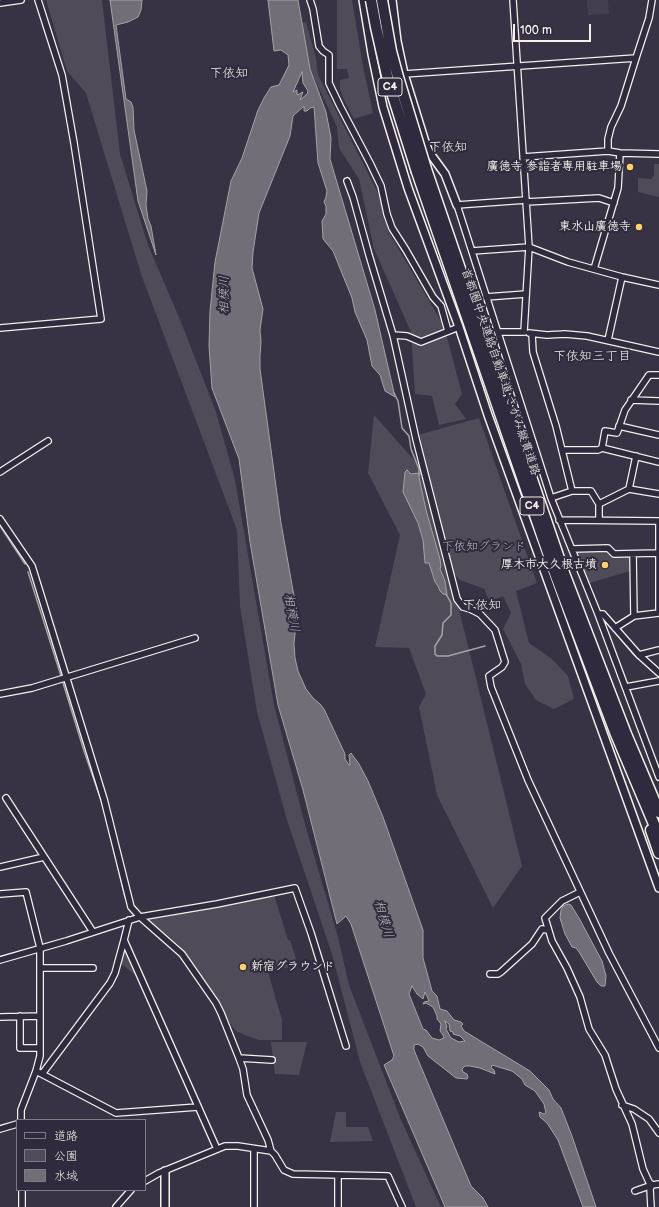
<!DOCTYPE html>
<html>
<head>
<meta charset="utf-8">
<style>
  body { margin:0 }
  #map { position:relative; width:659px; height:1207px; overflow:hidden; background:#373244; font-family:"Balsamiq Sans","Klee One",sans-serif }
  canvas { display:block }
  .legend { position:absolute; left:16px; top:1119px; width:130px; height:72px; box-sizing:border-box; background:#2f2a3d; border:1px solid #7e7a81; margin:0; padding:5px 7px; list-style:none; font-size:12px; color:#f4f1e8 }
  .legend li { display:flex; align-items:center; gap:8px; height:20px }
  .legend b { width:20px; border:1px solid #7e7a81 }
  .scale { position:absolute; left:513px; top:24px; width:78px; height:18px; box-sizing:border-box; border:2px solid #f4f1e8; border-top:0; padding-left:5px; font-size:12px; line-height:14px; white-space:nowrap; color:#f4f1e8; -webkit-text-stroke:3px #2f2a3d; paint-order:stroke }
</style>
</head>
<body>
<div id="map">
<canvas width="659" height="1207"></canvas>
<ul class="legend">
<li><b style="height:5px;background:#2f2a3d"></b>道路</li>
<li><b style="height:11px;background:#504b59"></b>公園</li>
<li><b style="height:11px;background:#726e77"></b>水域</li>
</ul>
<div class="scale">100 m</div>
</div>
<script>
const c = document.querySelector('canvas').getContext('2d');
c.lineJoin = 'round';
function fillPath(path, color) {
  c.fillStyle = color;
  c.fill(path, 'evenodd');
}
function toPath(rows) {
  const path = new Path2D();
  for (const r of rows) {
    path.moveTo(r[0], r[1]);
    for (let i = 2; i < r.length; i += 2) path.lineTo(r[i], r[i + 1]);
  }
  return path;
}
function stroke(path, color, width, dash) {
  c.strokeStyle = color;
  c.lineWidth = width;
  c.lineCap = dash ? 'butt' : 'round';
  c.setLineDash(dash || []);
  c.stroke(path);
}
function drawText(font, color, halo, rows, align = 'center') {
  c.font = font + ' "Balsamiq Sans","Klee One",sans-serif';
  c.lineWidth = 4;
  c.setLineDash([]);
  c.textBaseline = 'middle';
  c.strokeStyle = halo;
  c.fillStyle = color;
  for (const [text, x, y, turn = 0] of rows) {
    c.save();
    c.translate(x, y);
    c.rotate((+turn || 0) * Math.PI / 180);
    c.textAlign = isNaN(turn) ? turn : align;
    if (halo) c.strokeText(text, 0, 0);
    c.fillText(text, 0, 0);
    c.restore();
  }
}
fillPath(toPath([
  [587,0,608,0,609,14,588,15]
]), '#433f4e');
fillPath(toPath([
  [46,0,102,0,120,154,148,245,181,322,216,412,235,480,274,705,306,828,338,937,349,985,401,1120,441,1207,416,1207,360,1062,332,954,287,820,257,712,240,606,237,530,141,274,86,93,67,71],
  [337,0,352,0,363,66,373,113,354,119,345,102,340,90,340,80,349,78,347,69,337,69],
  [306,22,316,58,318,75,378,193,389,233,444,326,462,394,455,404,466,419,439,425,432,396,415,394,411,332,374,249,359,179,339,148,337,127,310,69,302,23],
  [654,164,659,164,659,197,638,192,638,178,652,179,652,177,654,176],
  [374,415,423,470,414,436,479,418,537,583,516,591,529,643,552,659,568,676,574,699,554,709,536,700,525,684,521,664,503,629,511,613,503,596,490,602,484,589,460,580,451,571,442,540,522,866,493,908,437,795,419,707,426,694,409,648,375,647,400,535,368,473],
  [577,551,606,551,612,557,629,557,631,558,631,570,630,571,590,583,588,582,576,552],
  [274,895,288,940,290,940,298,965,268,972,282,1020,282,1040,259,1040,247,1036,236,1031,231,1025,217,999,180,946,148,919,215,908],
  [125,946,138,977,120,963],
  [271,1042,307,1042,299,1075,275,1074],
  [336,1112,346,1112,346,1127,368,1127,373,1141,330,1142]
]), '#504b59');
const water = toPath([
  [110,0,142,0,141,10,138,17,128,22,116,25,126,99,131,102,133,107,134,130,147,191,146,205,148,219,151,226,156,255,138,201,110,0],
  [268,0,298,0,310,69,326,112,331,138,330,159,375,310,395,397,385,391,380,375,372,366,367,340,355,312,352,298,333,251,323,239,322,221,326,214,326,206,324,202,326,197,327,191,318,163,314,107,310,108,307,111,304,111,304,106,293,116,290,136,259,213,253,252,252,268,263,309,260,330,261,342,260,355,260,369,281,523,297,613,294,644,295,658,298,671,306,689,313,698,320,704,324,709,345,754,345,759,349,765,350,765,349,755,351,753,359,764,368,781,383,817,423,930,423,958,432,991,437,996,440,1009,447,1011,454,1020,461,1022,463,1024,461,1026,464,1031,530,1071,549,1090,553,1099,561,1108,572,1136,596,1207,583,1207,558,1140,547,1123,540,1117,539,1112,544,1114,546,1113,544,1104,535,1091,525,1085,522,1079,512,1071,492,1065,491,1068,494,1070,495,1074,480,1068,470,1066,465,1066,462,1069,463,1072,467,1074,468,1077,467,1079,456,1078,428,1056,423,1047,418,1044,414,1045,414,1050,471,1186,483,1198,488,1207,445,1207,384,1065,392,1060,394,1056,351,924,346,916,337,924,303,790,278,705,250,542,239,459,212,388,209,346,210,311,215,262,231,181,242,158,258,110,264,98,271,87,279,85,289,65,288,55,281,50,274,51,268,0],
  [302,72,303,83,308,91,307,94,300,100,303,92,297,95,297,90,293,92,302,72],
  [412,986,417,994,423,999,425,992,426,994,429,1001,424,1002,423,1004,426,1003,433,1007,437,1016,437,1019,441,1024,440,1031,443,1035,444,1038,439,1040,432,1038,426,1030,423,1029,409,994,412,986],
  [445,1021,449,1024,450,1031,453,1032,453,1034,460,1036,465,1041,459,1042,451,1038,446,1029,447,1027,445,1021],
  [407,470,411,474,420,473,419,477,426,510,440,559,441,566,440,569,445,581,447,595,443,594,440,591,438,586,435,582,429,563,425,563,423,540,418,523,403,492,405,472,407,470],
  [568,904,571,905,579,918,602,961,606,976,605,986,601,986,597,982,579,952,576,948,572,947,565,934,560,918,561,910,563,906,568,904]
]);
fillPath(water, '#726e77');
stroke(water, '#a6a2a4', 1);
stroke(toPath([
  [394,393,398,401,402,428,409,436,411,449,419,469,419,475],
  [0,526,25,564],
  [28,572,61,676],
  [446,594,451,603,451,615,443,623,442,635,435,646,435,654,437,656,448,656,485,646],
  [606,622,634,655,659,677],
  [63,683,84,751,103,806,125,897]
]), '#a6a2a4', 1.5);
const minor = toPath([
  [310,0,313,9,319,46,323,51,329,55,329,83,340,106,370,163,381,186,387,214,392,228,406,250,433,297,441,306,448,331],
  [0,3,21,0],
  [404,74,636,58],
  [608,151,608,139,611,127,621,106,636,58,649,18,652,0],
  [523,157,608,151,620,153,659,154],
  [347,181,353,197,369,255,393,335,416,439,457,599,463,607,470,609,480,614,495,630,505,662,502,667,489,676,491,687,528,780,609,953,659,1048],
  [526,200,457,205,551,498,598,614,659,777],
  [526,202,599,198,614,203],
  [472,251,529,247,568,262,622,277,659,285],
  [594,269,618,188,620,153],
  [486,297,526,294],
  [0,328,101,319,74,143,62,75,38,0],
  [498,332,524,332,529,247,513,0],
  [529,333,547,335,565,334,587,336,659,352],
  [532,334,533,352,556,426,572,491],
  [393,335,407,336,421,342,459,327],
  [608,340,622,277],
  [659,375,649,375,625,410,617,433,605,431,602,448,659,462],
  [631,400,659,401],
  [619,426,659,435],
  [562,450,598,450,602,448],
  [0,472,48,441],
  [629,489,636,456],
  [551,498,572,491,591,491,599,504,599,520],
  [599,504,629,489,659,494],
  [0,519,32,566,104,799,131,907,140,917,182,954,216,1003,221,1013,239,1058,243,1069,247,1095,268,1140,271,1151,238,1146,225,1146,159,1173,145,1181],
  [559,520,659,521],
  [659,521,659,613],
  [572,549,608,548,614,554,658,553],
  [633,554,634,616],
  [598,614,603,614,639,655,659,673],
  [615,628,634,616,659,613],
  [639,655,659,650],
  [626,687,659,681],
  [0,694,32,688,195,638],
  [6,798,93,932],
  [0,867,44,857],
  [580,892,562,901,545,918,552,941,567,968,580,997,589,1029,605,1055,616,1089,632,1124,643,1169,649,1182,652,1185,659,1184],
  [0,894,26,892,40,948,40,1056,36,1071,21,1110,21,1120],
  [129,920,124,940,217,1149],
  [0,960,66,941,140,917,217,904,295,888,311,933,346,1046],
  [40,968,93,968],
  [490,974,498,974,501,972,532,944,542,929,548,930],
  [20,1016,20,1048,40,1048],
  [0,1017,40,1016],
  [239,1058,272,1060],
  [36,1071,116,1113,198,1107],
  [42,1074,110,983,115,973,124,940],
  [622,1105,634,1109,649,1119,659,1133],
  [0,1129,17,1124],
  [254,1149,254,1207],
  [271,1151,275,1155,284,1170,293,1174,388,1176,402,1207],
  [338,1175,338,1207],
  [22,1190,22,1207],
  [635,1191,652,1185],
  [116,1207,131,1190],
  [651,1207,650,1189,652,1185]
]);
const tertiary = toPath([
  [363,0,372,54,383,107,408,188,459,327,488,415,659,888],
  [392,0,397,41,404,74,426,145,429,152,445,174,457,205],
  [165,1171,165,1207]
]);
const motorway = toPath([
  [426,169,564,573,626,734,659,812],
  [417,172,556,576,615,732,659,836],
  [651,830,659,853]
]);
stroke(minor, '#f4f1e8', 8);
stroke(tertiary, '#f4f1e8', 10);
stroke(motorway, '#f4f1e8', 13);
stroke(minor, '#2f2a3d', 5.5);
stroke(tertiary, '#2f2a3d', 7);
stroke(motorway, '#2f2a3d', 10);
const motorwayBridge = toPath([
  [371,0,376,27,388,80,417,172],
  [382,0,391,51,398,77,426,169]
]);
stroke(motorwayBridge, '#f4f1e8', 13, []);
stroke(motorwayBridge, '#2f2a3d', 10);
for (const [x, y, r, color] of [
  [630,167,4,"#ffd166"],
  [639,227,4,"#ffd166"],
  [605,565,4,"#ffd166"],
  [243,967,4,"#ffd166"]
]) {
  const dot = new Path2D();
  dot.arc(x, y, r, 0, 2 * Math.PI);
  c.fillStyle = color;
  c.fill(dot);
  stroke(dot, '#2f2a3d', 1.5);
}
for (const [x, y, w] of [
  [390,87,24],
  [532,506,24]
]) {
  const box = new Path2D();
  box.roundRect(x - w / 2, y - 9, w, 18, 3);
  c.fillStyle = '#2f2a3d';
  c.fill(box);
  stroke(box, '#f4f1e8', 1);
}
drawText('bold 11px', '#f4f1e8', null, [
  ["C4",390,87],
  ["C4",532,506]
]);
drawText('bold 12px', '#f4f1e8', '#2f2a3d', [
  ["廣徳寺 参詣者専用駐車場",622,167],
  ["東水山廣徳寺",631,227],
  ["厚木市大久根古墳",597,565],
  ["新宿グラウンド",251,967,"left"]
], 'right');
drawText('12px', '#f4f1e8', '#2f2a3d', [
  ["首都圏中央連絡自動車道;さがみ縦貫道路",500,372,71]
]);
drawText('12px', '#bbb7b6', '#2f2a3d', [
  ["下依知グランド",484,547]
]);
drawText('13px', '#f4f1e8', '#2f2a3d', [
  ["下依知",229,74],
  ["下依知",448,148],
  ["下依知三丁目",592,357],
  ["下依知",482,606]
]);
drawText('italic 13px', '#bab6b5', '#2f2a3d', [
  ["相模川",225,295,-90],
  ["相模川",291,613,80],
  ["相模川",383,919,74]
]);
</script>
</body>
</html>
